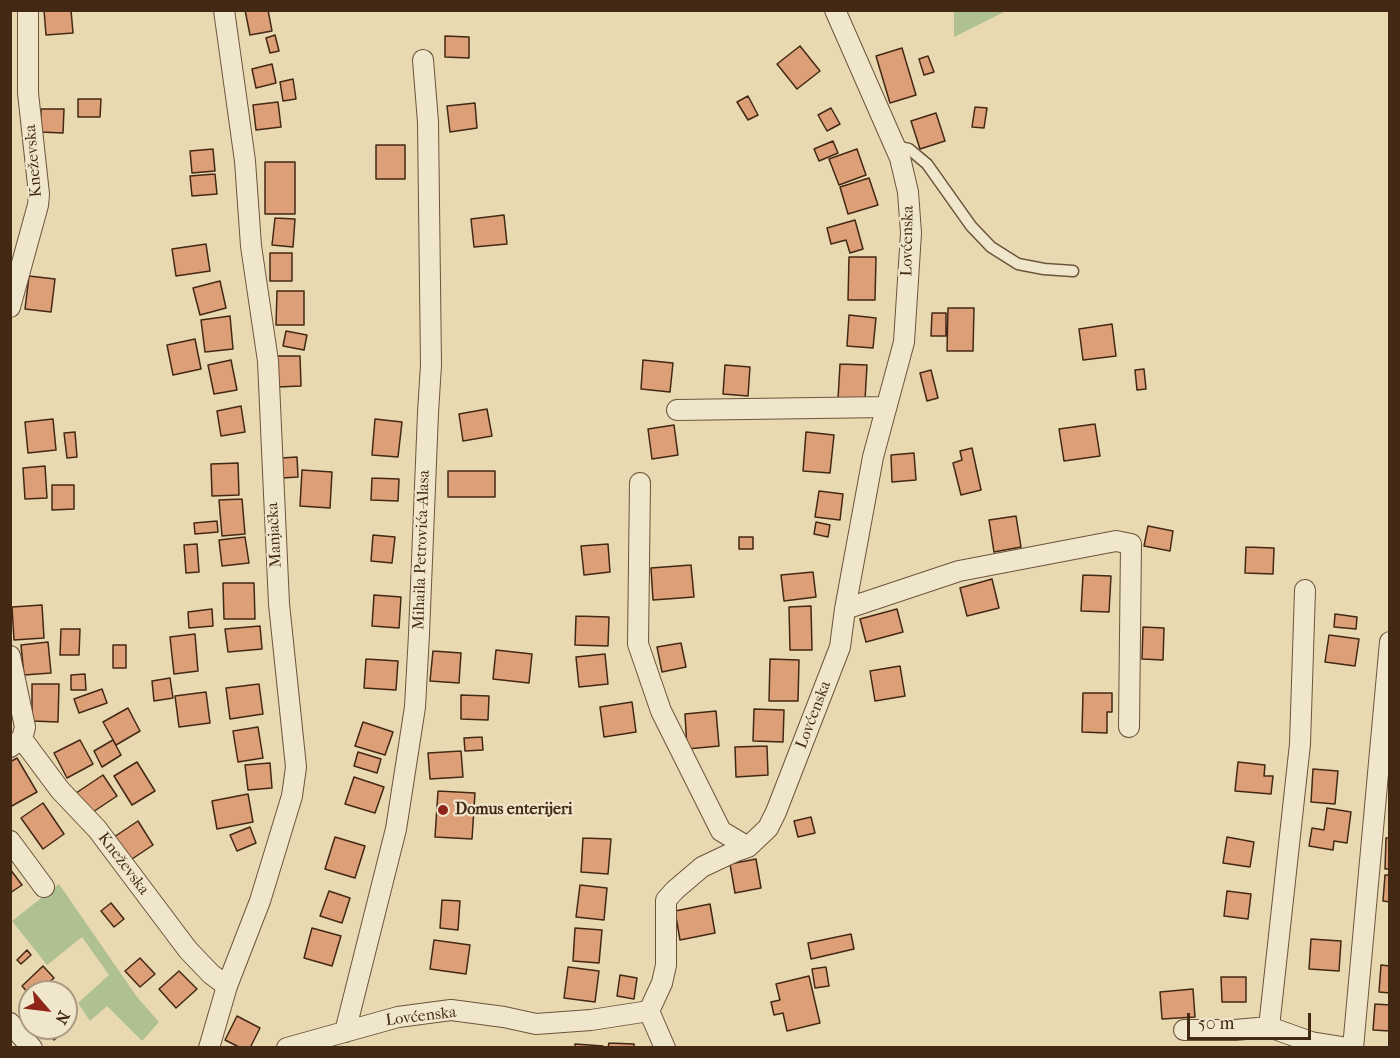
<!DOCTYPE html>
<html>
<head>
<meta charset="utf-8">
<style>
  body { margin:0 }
  #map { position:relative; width:1400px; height:1058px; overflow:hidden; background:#e8d9b1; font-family:"IM FELL French Canon",serif }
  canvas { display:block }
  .frame { position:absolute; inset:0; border:12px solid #432814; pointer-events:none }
  .north { position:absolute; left:18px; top:980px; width:60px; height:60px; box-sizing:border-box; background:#f0e6cc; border:2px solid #ab9a82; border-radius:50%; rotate:118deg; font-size:16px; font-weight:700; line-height:24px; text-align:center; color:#432814 }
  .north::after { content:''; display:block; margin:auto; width:21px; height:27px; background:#8f2418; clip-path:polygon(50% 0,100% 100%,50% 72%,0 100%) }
  .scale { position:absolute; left:1187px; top:1013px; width:124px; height:27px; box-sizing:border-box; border:3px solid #432814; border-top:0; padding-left:8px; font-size:18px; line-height:21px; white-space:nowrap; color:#432814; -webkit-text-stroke:4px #f0e6cc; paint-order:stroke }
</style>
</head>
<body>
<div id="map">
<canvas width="1400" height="1058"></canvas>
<div class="frame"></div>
<div class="north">N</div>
<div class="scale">50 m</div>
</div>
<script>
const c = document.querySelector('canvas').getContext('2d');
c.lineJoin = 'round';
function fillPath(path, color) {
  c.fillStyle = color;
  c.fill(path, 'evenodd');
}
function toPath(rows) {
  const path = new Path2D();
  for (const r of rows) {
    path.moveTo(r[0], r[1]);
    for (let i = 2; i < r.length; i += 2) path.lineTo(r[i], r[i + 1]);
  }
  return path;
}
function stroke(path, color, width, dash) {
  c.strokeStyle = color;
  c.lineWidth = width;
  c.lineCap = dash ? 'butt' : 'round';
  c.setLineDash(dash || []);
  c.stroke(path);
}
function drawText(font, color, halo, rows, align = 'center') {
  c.font = font + ' "IM FELL French Canon",serif';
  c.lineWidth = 4.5;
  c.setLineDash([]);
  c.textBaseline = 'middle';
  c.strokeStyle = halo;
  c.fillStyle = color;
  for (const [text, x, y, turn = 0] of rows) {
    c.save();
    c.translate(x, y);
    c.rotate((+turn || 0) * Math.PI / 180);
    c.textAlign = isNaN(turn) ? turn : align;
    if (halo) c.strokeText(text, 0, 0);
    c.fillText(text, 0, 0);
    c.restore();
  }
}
fillPath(toPath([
  [954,11,954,10,1006,11,954,37],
  [59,884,137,997,159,1022,142,1041,107,1006,90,1021,78,1003,109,975,82,937,47,965,12,921]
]), '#afc091');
const building = toPath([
  [44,10,71,10,73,33,46,35,44,10],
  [245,10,268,10,272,31,250,35,245,10],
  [275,35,279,51,270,53,266,38,275,35],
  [445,36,469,37,469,58,445,57,445,36],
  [800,46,820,71,797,89,777,64,800,46],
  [902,48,916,95,890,103,876,56,902,48],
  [928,56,934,72,924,75,919,59,928,56],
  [272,64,276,83,256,88,252,69,272,64],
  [293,79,296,99,283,101,280,82,293,79],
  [748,96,758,115,748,120,737,102,748,96],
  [78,99,101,99,100,117,78,117,78,99],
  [278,102,281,127,256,130,253,105,278,102],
  [475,103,477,128,450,132,447,106,475,103],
  [975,107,987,108,984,128,972,127,975,107],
  [831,108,840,124,827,131,818,115,831,108],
  [41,109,64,109,63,133,40,132,41,109],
  [936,113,945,141,920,149,911,121,936,113],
  [833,141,838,153,819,161,814,149,833,141],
  [376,145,405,145,405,179,376,179,376,145],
  [213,149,215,171,192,173,190,151,213,149],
  [857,149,866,175,839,185,829,159,857,149],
  [265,162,295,162,295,214,265,214,265,162],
  [215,174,217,194,192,196,190,176,215,174],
  [869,178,878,205,848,214,840,187,869,178],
  [504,215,507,244,474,247,471,219,504,215],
  [275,218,295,219,293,247,272,245,275,218],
  [855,220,863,249,850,253,846,240,831,244,827,228,855,220],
  [206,244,210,271,176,276,172,249,206,244],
  [270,253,292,253,292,281,270,281,270,253],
  [849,257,876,257,875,300,848,300,849,257],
  [29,276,55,279,51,312,25,309,29,276],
  [220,281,226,308,200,315,193,288,220,281],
  [277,291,304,291,304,325,276,325,277,291],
  [948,308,974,308,973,351,947,351,948,308],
  [932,313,946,313,946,336,931,336,932,313],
  [849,315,876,318,873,348,847,346,849,315],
  [230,316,233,349,205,352,201,320,230,316],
  [1112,324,1116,356,1083,360,1079,329,1112,324],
  [286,331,307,335,304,350,283,346,286,331],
  [195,339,201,369,173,375,167,345,195,339],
  [277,356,300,356,301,386,278,387,277,356],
  [231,360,237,390,214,394,208,365,231,360],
  [643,360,673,363,670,392,641,389,643,360],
  [840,364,867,365,865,400,838,399,840,364],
  [725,365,750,367,748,396,723,394,725,365],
  [1144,369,1146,389,1137,390,1135,370,1144,369],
  [931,370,938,398,927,401,920,373,931,370],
  [241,406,245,432,221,436,217,411,241,406],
  [487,409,492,436,463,441,459,414,487,409],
  [53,419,56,450,28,453,25,422,53,419],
  [375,419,402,422,398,457,372,455,375,419],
  [1095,424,1100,456,1064,461,1059,429,1095,424],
  [674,425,678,455,652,459,648,429,674,425],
  [75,432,77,457,67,458,64,433,75,432],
  [806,432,834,435,830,473,803,471,806,432],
  [972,448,981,490,961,495,953,463,962,460,960,451,972,448],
  [914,453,916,480,892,482,891,455,914,453],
  [297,457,298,477,282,478,281,458,297,457],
  [238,463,239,495,212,496,211,464,238,463],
  [45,466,47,498,25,499,23,468,45,466],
  [302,470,332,472,330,508,300,506,302,470],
  [448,471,495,471,495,497,448,497,448,471],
  [372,478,399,479,398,501,371,500,372,478],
  [52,485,74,485,74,509,52,510,52,485],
  [819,491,843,494,840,520,815,517,819,491],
  [242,499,245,534,222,536,219,500,242,499],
  [1016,516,1021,547,994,552,989,520,1016,516],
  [217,521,218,532,195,534,194,523,217,521],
  [816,522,830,525,828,537,814,534,816,522],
  [1148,526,1173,531,1170,551,1144,546,1148,526],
  [373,535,395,537,392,563,371,561,373,535],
  [245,537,249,563,222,566,219,540,245,537],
  [739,537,753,537,753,549,739,549,739,537],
  [197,544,199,572,186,573,184,545,197,544],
  [608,544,610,572,584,575,581,546,608,544],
  [1246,547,1274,548,1273,574,1245,573,1246,547],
  [691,565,694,597,653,600,651,568,691,565],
  [813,572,816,597,784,601,781,575,813,572],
  [1083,575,1111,576,1109,612,1081,611,1083,575],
  [992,579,999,608,967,616,960,588,992,579],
  [223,583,254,583,255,619,224,619,223,583],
  [374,595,401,597,399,628,372,626,374,595],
  [42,605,44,638,14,640,12,607,42,605],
  [811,606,812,650,790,650,789,607,811,606],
  [212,609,213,626,189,628,188,612,212,609],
  [897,609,903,632,866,642,860,619,897,609],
  [1335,614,1357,617,1356,629,1334,627,1335,614],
  [576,616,609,617,608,646,575,645,576,616],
  [260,626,262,649,228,652,225,629,260,626],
  [1143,627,1164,628,1163,660,1142,659,1143,627],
  [61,629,80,629,79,655,60,655,61,629],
  [195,634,198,671,174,674,170,637,195,634],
  [1329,635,1359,639,1355,666,1325,662,1329,635],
  [48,642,51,673,24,675,21,645,48,642],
  [681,643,686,667,662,672,657,647,681,643],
  [113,645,126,645,126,668,113,668,113,645],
  [496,650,532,654,529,683,493,679,496,650],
  [433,651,461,653,459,683,430,681,433,651],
  [605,654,608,684,579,687,576,657,605,654],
  [366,659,398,661,396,690,364,688,366,659],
  [770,659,799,660,798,701,769,701,770,659],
  [900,666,905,696,875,701,870,671,900,666],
  [85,674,86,690,71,690,71,675,85,674],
  [170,678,173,698,154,701,152,681,170,678],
  [32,684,59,684,58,722,32,721,32,684],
  [259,684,263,714,230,719,226,688,259,684],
  [102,689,107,703,79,713,74,699,102,689],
  [206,692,210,723,179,727,175,696,206,692],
  [1083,693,1112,693,1112,712,1107,712,1107,733,1082,732,1083,693],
  [461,695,489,696,488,720,461,719,461,695],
  [632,702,636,732,604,737,600,707,632,702],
  [128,708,140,731,116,745,103,722,128,708],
  [754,709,784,710,783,742,753,741,754,709],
  [716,711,719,746,687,749,685,714,716,711],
  [363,722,393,732,385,755,355,746,363,722],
  [258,727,263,758,238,762,233,731,258,727],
  [482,737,483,750,465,751,464,738,482,737],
  [80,740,93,764,67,778,54,753,80,740],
  [113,740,121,755,102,767,94,751,113,740],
  [767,746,768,775,736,777,735,747,767,746],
  [461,751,463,777,430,779,428,753,461,751],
  [358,752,381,759,377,773,354,766,358,752],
  [17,758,37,792,10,807,10,762,17,758],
  [137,762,155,791,132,805,114,776,137,762],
  [1238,762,1265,765,1264,776,1273,776,1271,794,1235,791,1238,762],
  [270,763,272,788,248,790,245,765,270,763],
  [1313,769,1338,771,1335,804,1311,802,1313,769],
  [103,775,117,796,90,814,76,793,103,775],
  [354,777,384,787,375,813,345,804,354,777],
  [438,791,475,793,472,839,435,837,438,791],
  [248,794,253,822,217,829,212,801,248,794],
  [43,803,64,834,43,849,21,818,43,803],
  [1327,808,1351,812,1347,843,1334,841,1333,850,1309,846,1312,828,1324,830,1327,808],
  [811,817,815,833,798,837,794,821,811,817],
  [138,821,153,845,129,861,114,837,138,821],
  [250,827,256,843,237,851,230,835,250,827],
  [335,837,365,846,355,878,325,869,335,837],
  [1227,837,1254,842,1250,867,1223,863,1227,837],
  [583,838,611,839,608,874,581,872,583,838],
  [1386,838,1390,838,1390,869,1385,869,1386,838],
  [756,859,761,888,735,893,730,864,756,859],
  [10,869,22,885,10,893,10,869],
  [1385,875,1390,875,1390,902,1383,901,1385,875],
  [580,885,607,888,604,920,576,917,580,885],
  [329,891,350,898,342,923,320,916,329,891],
  [1227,891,1251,894,1248,919,1224,916,1227,891],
  [442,900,460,901,458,930,440,928,442,900],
  [111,903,124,919,114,927,101,911,111,903],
  [710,904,715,933,680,940,675,911,710,904],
  [312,928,341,936,332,966,304,958,312,928],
  [575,928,602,930,599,963,573,961,575,928],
  [851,934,854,949,811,959,808,943,851,934],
  [1311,939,1341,941,1339,971,1309,969,1311,939],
  [434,940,470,945,466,974,430,969,434,940],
  [27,950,31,955,21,964,17,960,27,950],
  [140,958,155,974,140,987,125,971,140,958],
  [1381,965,1390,966,1390,993,1379,992,1381,965],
  [43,966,54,978,39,992,30,992,30,995,22,986,43,966],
  [568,967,599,971,595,1002,564,998,568,967],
  [826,967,829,986,815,988,812,969,826,967],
  [179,971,197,989,176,1008,159,989,179,971],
  [620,975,637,978,634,999,617,996,620,975],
  [809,976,820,1023,787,1031,783,1013,774,1015,771,1002,780,1000,776,984,809,976],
  [1221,977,1246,977,1246,1002,1222,1002,1221,977],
  [1193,989,1195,1017,1162,1019,1160,992,1193,989],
  [1375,1004,1390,1005,1390,1031,1373,1030,1375,1004],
  [66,1013,74,1023,54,1040,43,1028,66,1028,66,1013],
  [237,1016,260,1028,250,1048,241,1048,225,1040,237,1016],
  [609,1043,634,1044,634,1048,608,1048,609,1043],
  [575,1044,603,1046,603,1048,575,1048,575,1044]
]);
fillPath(building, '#dd9f78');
stroke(building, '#432814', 1.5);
const service = toPath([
  [895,146,909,149,927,164,971,226,991,247,1018,264,1044,269,1073,271]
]);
const minor = toPath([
  [10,307,38,205,39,194,28,93,28,10],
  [677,410,886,407],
  [640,483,638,644,661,711,721,831,748,847],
  [845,609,959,571,1116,541,1131,544,1129,727],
  [10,656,25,727,22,739,10,747],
  [22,739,60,790,97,829,188,950,211,974,227,986],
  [10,841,44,887],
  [649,1011,665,1048],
  [10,1023,32,1048],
  [1269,1027,1300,744,1305,590],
  [1184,1030,1235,1030,1269,1027,1311,1042,1348,1048],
  [345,1032,396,829,415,707,419,634,428,413,431,365,428,122,423,60],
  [209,1048,227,986,260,901,292,796,296,767,279,604,268,361,251,246,245,161,224,10],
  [287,1048,398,1017,451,1010,504,1017,536,1024,591,1020,649,1011,662,983,666,965,666,900,675,890,702,867,736,851,748,847,768,828,776,812,840,647,845,609,873,457,904,342,911,233,908,192,900,158,835,10],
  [1353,1048,1390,642]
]);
stroke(service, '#6c543b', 13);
stroke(minor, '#6c543b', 22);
stroke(service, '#f0e6cc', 10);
stroke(minor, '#f0e6cc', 20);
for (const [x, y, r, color] of [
  [443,810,6,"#8f2418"]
]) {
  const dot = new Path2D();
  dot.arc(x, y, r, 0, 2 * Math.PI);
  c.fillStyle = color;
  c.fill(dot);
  stroke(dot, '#f0e6cc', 2);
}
drawText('16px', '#432814', '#f0e6cc', [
  ["Kneževska",34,161,-95],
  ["Lovćenska",908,241,-89],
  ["Manjačka",275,535,-93],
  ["Mihaila Petrovića-Alasa",422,550,-88],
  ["Lovćenska",814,715,-69],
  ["Kneževska",123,864,53],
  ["Lovćenska",421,1017,-7]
]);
drawText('bold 16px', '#432814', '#f0e6cc', [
  ["Domus enterijeri",455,810]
], 'left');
</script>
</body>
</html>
